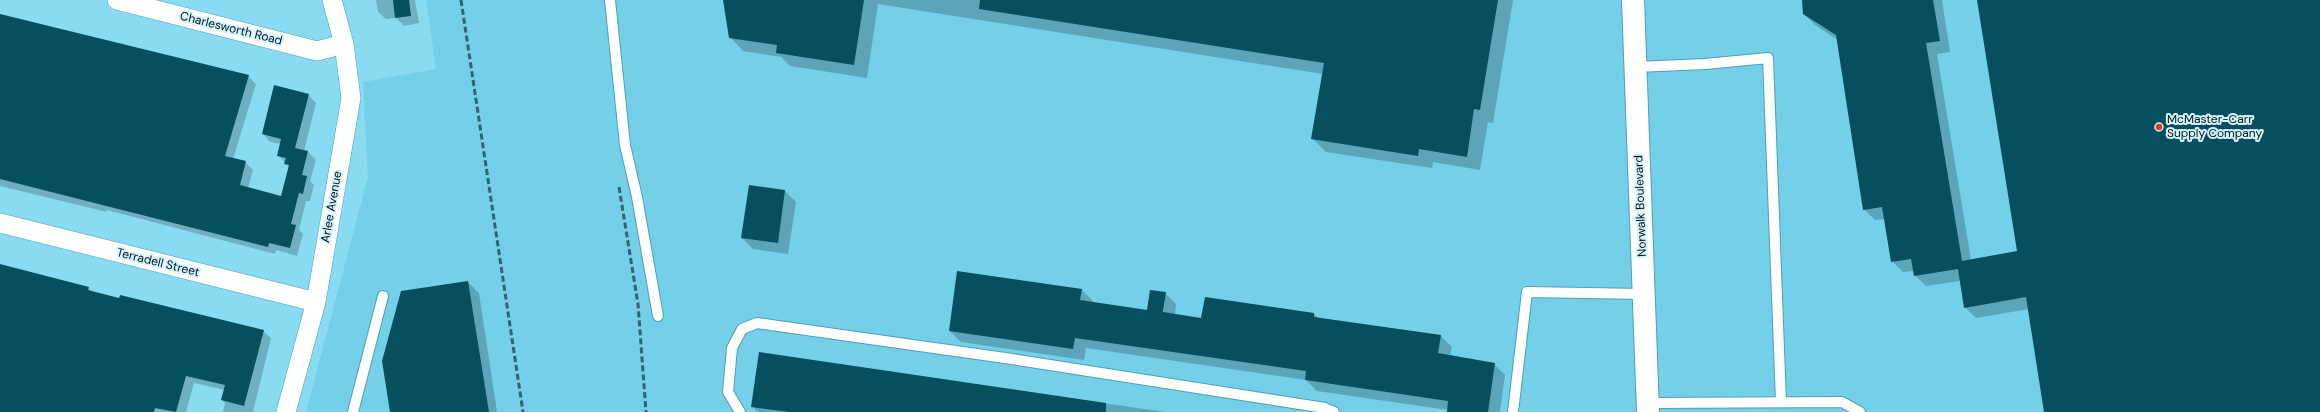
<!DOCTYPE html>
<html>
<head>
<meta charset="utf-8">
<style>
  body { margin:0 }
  canvas { display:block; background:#89dbf1 }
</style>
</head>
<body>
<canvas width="2320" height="412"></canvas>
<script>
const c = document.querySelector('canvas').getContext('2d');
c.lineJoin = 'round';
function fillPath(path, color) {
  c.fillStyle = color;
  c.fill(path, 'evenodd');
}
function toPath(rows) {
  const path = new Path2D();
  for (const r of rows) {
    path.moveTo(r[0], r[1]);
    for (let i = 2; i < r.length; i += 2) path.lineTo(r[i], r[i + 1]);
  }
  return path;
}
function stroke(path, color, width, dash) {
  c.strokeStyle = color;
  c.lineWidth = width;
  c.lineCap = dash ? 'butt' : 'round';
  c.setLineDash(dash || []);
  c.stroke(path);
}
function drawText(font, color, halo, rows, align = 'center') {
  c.font = font + ' "DM Sans",sans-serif';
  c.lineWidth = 4;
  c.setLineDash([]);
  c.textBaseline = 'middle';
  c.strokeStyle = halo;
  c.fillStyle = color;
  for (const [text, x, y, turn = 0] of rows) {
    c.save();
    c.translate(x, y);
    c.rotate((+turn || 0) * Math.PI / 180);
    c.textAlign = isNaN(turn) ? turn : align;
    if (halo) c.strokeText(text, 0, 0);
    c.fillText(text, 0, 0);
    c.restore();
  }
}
fillPath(toPath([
  [426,0,2320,0,2320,412,306,412,368,177,363,82,436,69]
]), '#74cfe8');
fillPath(toPath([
  [376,0,415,0,419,23,404,26,396,18,386,19,378,12],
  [724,0,1513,0,1493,123,1488,122,1480,170,1433,162,1432,168,1326,152,1312,138,1323,74,878,4,867,78,790,66,781,57,743,51,730,37],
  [1803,0,1942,0,1950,52,1937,54,1971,260,2019,252,1978,0,2320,0,2320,412,2046,412,2029,309,1976,318,1965,307,1960,281,1926,286,1915,275,1914,271,1903,272,1892,261,1885,219,1875,220,1864,209,1838,40,1815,25,1804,14],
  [0,15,248,76,256,84,233,159,245,162,253,170,248,188,282,197,289,167,278,155,281,144,270,142,263,134,308,95,316,103,304,151,308,152,316,160,310,181,314,185,310,201,306,201,299,230,303,234,297,256,276,250,275,254,107,210,107,212,0,186],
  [785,191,796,202,788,254,753,249,742,238],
  [0,265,88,288,93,293,263,331,271,338,253,412,223,412,225,403,222,400,225,390,194,383,186,412,0,412],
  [468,282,479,293,497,412,391,412],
  [1082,290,1093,301,1092,303,1148,311,1165,293,1176,304,1175,315,1202,319,1206,298,1314,314,1319,319,1441,336,1452,347,1450,356,1494,364,1505,375,1500,412,1448,412,1448,410,1317,391,1306,380,1086,348,1084,360,961,342,950,331],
  [1163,301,1165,301,1163,317,1161,317],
  [760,353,1165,412,758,412,752,406]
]), '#0003');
fillPath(toPath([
  [393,0,409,0,411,16,395,18],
  [723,0,864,0,854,65,776,53,777,45,729,38],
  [980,0,1498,0,1480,110,1474,109,1467,157,1419,149,1418,156,1311,139,1324,63,979,9],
  [1802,0,1933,0,1940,41,1926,43,1962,261,2017,251,1977,0,2320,0,2320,412,2044,412,2026,297,1964,308,1958,269,1914,276,1911,259,1891,262,1882,207,1863,210,1836,35,1803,14],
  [0,14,249,75,225,156,246,161,240,185,281,196,289,165,284,164,286,158,277,156,281,139,262,134,274,85,309,94,295,148,308,151,302,175,307,176,303,194,299,193,291,224,296,225,290,248,269,243,268,247,0,179],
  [749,185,785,190,778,243,741,238],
  [0,264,89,287,88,290,119,298,120,295,264,330,244,406,221,400,225,385,186,376,176,412,155,408,154,412,0,412],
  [957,271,1082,289,1080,300,1147,310,1150,290,1166,292,1163,312,1201,318,1205,297,1314,313,1314,317,1441,335,1438,353,1495,363,1488,412,1447,412,1448,401,1305,380,1306,371,1075,338,1073,349,949,331],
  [468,281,489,412,390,412,382,361,401,291],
  [759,352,1106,403,1106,412,789,412,751,407]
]), '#054f5e');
const service = toPath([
  [610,0,625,145,637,197,658,316],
  [1636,67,1705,64,1768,58,1781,402],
  [1648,403,1842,402,1860,412],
  [353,412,383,296],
  [740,412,728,392,732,348,742,329,757,323,1005,358,1325,408,1334,412],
  [1513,412,1527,292,1644,294]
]);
const minor = toPath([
  [117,0,317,51,344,44],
  [0,223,316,302],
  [286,412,316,302,351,98,344,44,332,0]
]);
const secondary = toPath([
  [1633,0,1648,412]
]);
stroke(service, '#4ea0b5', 12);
stroke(minor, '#4ea0b5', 20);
stroke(secondary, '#4ea0b5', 24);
stroke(service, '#fff', 10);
stroke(minor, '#fff', 19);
stroke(secondary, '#fff', 22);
stroke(toPath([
  [461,0,523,412],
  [619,187,638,304,646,412]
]), '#35626e', 3, [6, 3]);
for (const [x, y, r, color] of [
  [2159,127,4,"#cd4517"]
]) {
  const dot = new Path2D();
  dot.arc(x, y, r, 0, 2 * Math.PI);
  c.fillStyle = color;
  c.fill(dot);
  stroke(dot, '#d5f3fc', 1.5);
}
drawText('12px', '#00161c', '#d5f3fc', [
  ["Charlesworth Road",231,29,14],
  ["Norwalk Boulevard",1641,206,-92],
  ["Arlee Avenue",332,207,-80],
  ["Terradell Street",158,263,14]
]);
drawText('12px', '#00161c', '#d5f3fc', [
  ["McMaster-Carr",2167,120],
  ["Supply Company",2167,134]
], 'left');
</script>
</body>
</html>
